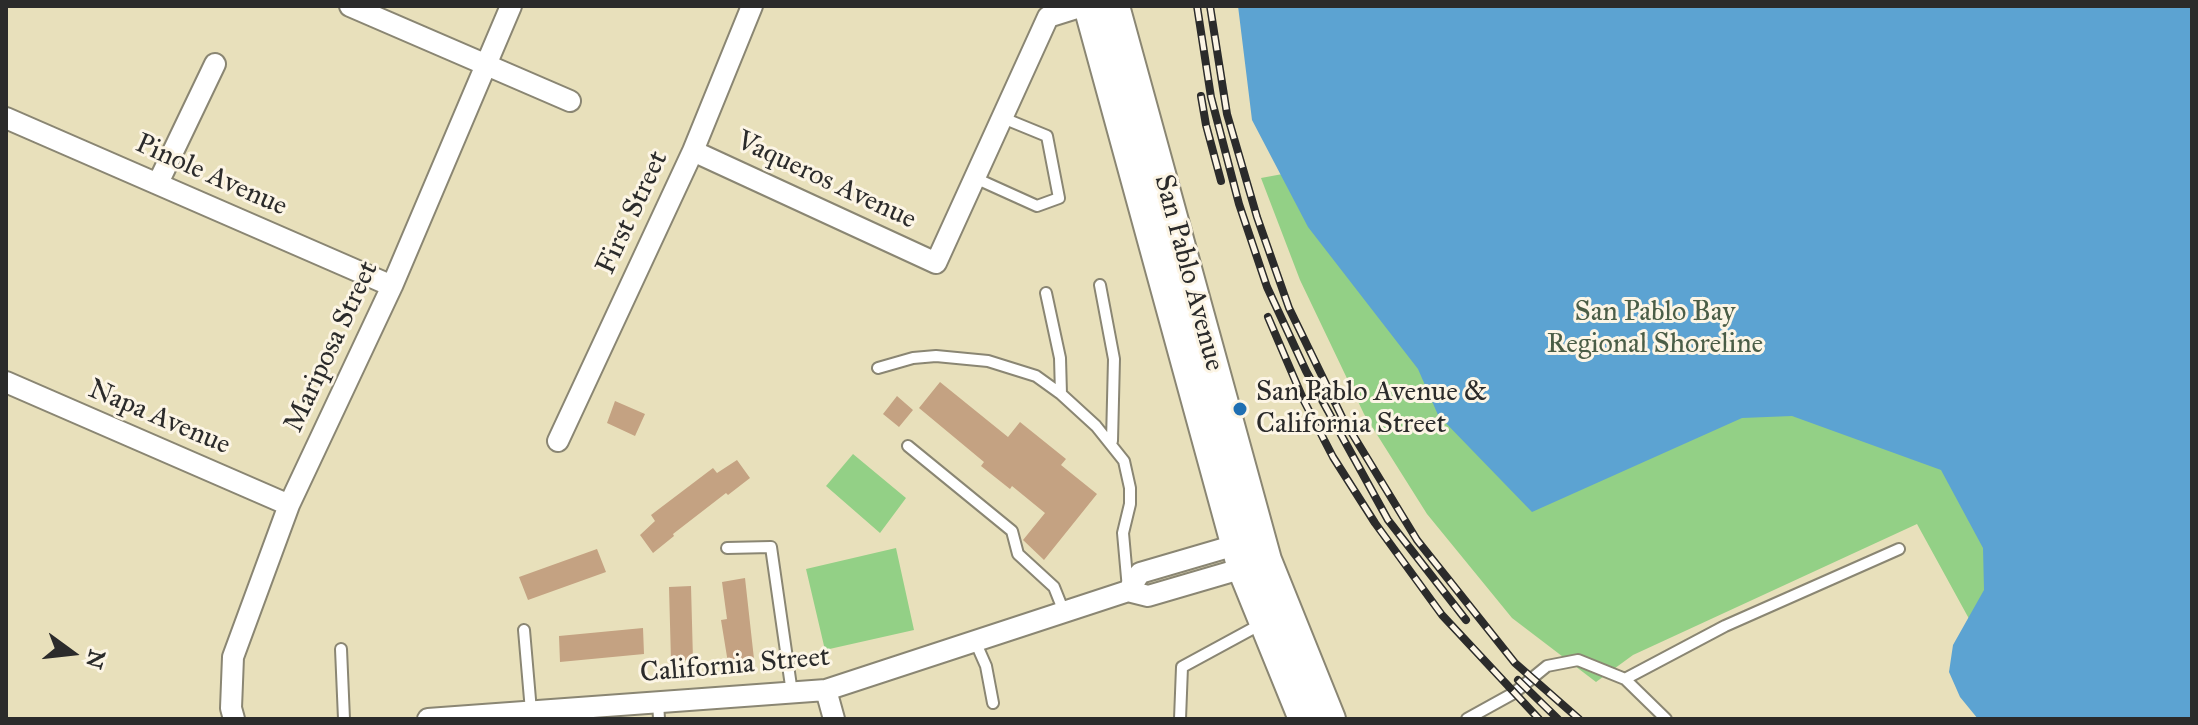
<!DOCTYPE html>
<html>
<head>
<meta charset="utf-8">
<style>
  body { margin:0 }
  #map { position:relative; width:2198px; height:725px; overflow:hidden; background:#e8e0bb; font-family:"IM FELL Great Primer",serif }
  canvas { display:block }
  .frame { position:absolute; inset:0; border:8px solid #2b2b2b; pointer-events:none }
  .north { position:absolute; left:32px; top:613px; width:80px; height:80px; -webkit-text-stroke:6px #fcf5e5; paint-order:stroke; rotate:105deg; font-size:22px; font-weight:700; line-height:32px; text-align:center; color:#2b2b2b }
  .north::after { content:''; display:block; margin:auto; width:28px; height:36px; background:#2b2b2b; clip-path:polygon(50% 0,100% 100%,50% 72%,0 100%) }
</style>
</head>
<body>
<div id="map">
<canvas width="2198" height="725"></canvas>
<div class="frame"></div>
<div class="north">N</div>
</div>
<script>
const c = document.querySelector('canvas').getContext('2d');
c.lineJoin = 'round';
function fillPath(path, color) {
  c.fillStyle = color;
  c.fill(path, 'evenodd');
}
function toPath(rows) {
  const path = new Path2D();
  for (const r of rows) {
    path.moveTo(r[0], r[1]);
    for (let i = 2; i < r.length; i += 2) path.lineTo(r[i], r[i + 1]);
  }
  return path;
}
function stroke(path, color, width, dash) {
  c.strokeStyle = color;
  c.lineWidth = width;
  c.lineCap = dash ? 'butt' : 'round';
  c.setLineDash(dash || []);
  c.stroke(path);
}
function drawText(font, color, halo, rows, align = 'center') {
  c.font = font + ' "IM FELL Great Primer",serif';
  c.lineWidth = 6;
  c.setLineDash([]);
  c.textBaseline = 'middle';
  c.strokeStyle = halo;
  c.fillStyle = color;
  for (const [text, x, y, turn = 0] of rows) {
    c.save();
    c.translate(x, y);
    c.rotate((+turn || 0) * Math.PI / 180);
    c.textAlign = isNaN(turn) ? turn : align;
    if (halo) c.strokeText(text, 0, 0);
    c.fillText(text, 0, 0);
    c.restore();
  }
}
fillPath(toPath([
  [2192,6,2192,719,2024,719,1917,524,1633,655,1596,682,1512,618,1427,514,1364,414,1300,280,1261,178],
  [853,454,906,498,880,533,826,486],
  [896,548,914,630,825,650,806,569]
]), '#93d086');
fillPath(toPath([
  [1238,6,2192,6,2192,719,1978,719,1960,697,1949,672,1953,645,1984,590,1983,548,1941,470,1792,416,1742,418,1532,512,1438,415,1418,369,1308,227,1252,120]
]), '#5ca3d2');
fillPath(toPath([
  [940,382,1008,437,1020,422,1066,459,1061,465,1097,494,1044,560,1023,540,1045,513,1012,486,1010,489,981,466,984,462,919,408],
  [897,396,913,410,899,427,883,414],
  [615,401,645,414,635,436,607,423],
  [737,460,750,478,728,495,726,493,673,534,674,536,653,553,640,535,655,521,651,515,713,468,717,473],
  [597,549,606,572,528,600,519,577],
  [745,578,754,659,728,663,721,620,727,619,722,582],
  [691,586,693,660,671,661,669,587],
  [643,628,644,654,560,662,559,636]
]), '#c4a282');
const service = toPath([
  [975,178,1037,206,1059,198,1047,136,1003,118],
  [1100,285,1114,359,1112,441],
  [1046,293,1060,358,1061,394],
  [878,368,913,358,936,356,988,361,1036,376,1061,394,1096,426,1124,461,1130,488,1130,504,1123,533,1128,589],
  [908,446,1012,531,1018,554,1054,587,1064,612],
  [727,548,771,547,792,693],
  [524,630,531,711],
  [975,641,986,666,993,703],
  [341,649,344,719],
  [1625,679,1725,626,1899,549],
  [658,702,659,719],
  [1180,719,1182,667,1263,623],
  [1467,719,1514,693,1547,666,1578,660,1625,679,1666,719]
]);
const minor = toPath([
  [350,6,570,101],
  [6,118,392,286],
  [693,151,936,263,1048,17,1083,6],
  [158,183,215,64],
  [6,382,289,505],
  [558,441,693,151,752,6],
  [1128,591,1140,573,1246,542],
  [826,690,834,719],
  [234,719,231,708,233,657,289,505,392,286,511,6],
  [428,719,826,690,1128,591,1148,596,1254,565]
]);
const secondary = toPath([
  [1088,6,1242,569,1303,719],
  [1115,6,1267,560,1331,719]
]);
stroke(service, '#8a8673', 14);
stroke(minor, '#8a8673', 24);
stroke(secondary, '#8a8673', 32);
stroke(service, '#fff', 10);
stroke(minor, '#fff', 20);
stroke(secondary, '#fff', 28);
const rail = toPath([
  [1197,6,1211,97,1239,204,1267,287,1306,371,1388,520,1466,620],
  [1210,6,1227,114,1257,217,1289,308,1342,417,1417,540,1515,663,1579,719],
  [1201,96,1206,125,1221,181],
  [1268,317,1304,401,1333,457,1375,523,1442,615,1539,719],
  [1518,680,1558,719]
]);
stroke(rail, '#2b2b2b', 8);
stroke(rail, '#fcf5e5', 5, [15]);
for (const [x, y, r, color] of [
  [1240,409,8,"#1f6fb2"]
]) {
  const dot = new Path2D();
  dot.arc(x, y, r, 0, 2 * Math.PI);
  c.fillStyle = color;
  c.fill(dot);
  stroke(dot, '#fcf5e5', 3);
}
drawText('28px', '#2b2b2b', '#fcf5e5', [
  ["Pinole Avenue",211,176,24],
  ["Vaqueros Avenue",826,181,25],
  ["First Street",633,213,-65],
  ["San Pablo Avenue",1188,273,75],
  ["Mariposa Street",332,347,-65],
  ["Napa Avenue",159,418,23],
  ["California Street",735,666,-5]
]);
drawText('28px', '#4a5d46', '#fcf5e5', [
  ["San Pablo Bay",1655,313],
  ["Regional Shoreline",1655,345]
]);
drawText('28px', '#2b2b2b', '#fcf5e5', [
  ["San Pablo Avenue &",1256,393],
  ["California Street",1256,425]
], 'left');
</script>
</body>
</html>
